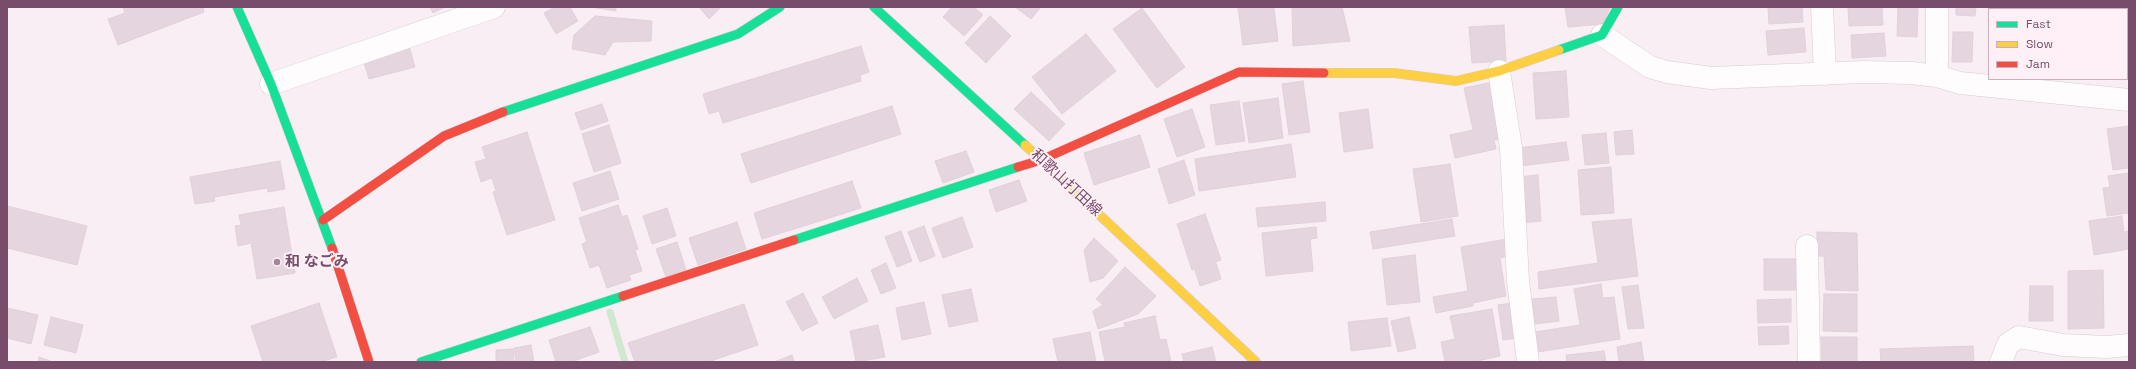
<!DOCTYPE html>
<html>
<head>
<meta charset="utf-8">
<style>
  body { margin:0 }
  #map { position:relative; width:2136px; height:369px; overflow:hidden; background:#f8eef3; font-family:"Space Grotesk",sans-serif }
  canvas { display:block }
  .frame { position:absolute; inset:0; border:8px solid #774d6b; pointer-events:none }
  .legend { position:absolute; left:1988px; top:8px; width:140px; height:72px; box-sizing:border-box; background:#fff0f7; border:1px solid #c9afbf; margin:0; padding:5px 7px; list-style:none; font-size:12px; color:#774d6b }
  .legend li { display:flex; align-items:center; gap:8px; height:20px }
  .legend b { width:20px; border:1px solid #c9afbf }
</style>
</head>
<body>
<div id="map">
<canvas width="2136" height="369"></canvas>
<div class="frame"></div>
<ul class="legend">
<li><b style="height:5px;background:#16e098"></b>Fast</li>
<li><b style="height:5px;background:#ffcf43"></b>Slow</li>
<li><b style="height:5px;background:#f24e42"></b>Jam</li>
</ul>
</div>
<script>
const c = document.querySelector('canvas').getContext('2d');
c.lineJoin = 'round';
function toPath(rows) {
  const path = new Path2D();
  for (const r of rows) {
    path.moveTo(r[0], r[1]);
    for (let i = 2; i < r.length; i += 2) path.lineTo(r[i], r[i + 1]);
  }
  return path;
}
function stroke(path, color, width, dash) {
  c.strokeStyle = color;
  c.lineWidth = width;
  c.lineCap = dash ? 'butt' : 'round';
  c.setLineDash(dash || []);
  c.stroke(path);
}
function fillPath(path, color) {
  c.fillStyle = color;
  c.fill(path, 'evenodd');
}
function drawText(font, color, halo, rows, align = 'center') {
  c.font = font + ' "Space Grotesk","Noto Sans JP",sans-serif';
  c.lineWidth = 4;
  c.setLineDash([]);
  c.textBaseline = 'middle';
  c.strokeStyle = halo;
  c.fillStyle = color;
  for (const [text, x, y, turn = 0] of rows) {
    c.save();
    c.translate(x, y);
    c.rotate((+turn || 0) * Math.PI / 180);
    c.textAlign = isNaN(turn) ? turn : align;
    if (halo) c.strokeText(text, 0, 0);
    c.fillText(text, 0, 0);
    c.restore();
  }
}
stroke(toPath([
  [610,312,625,362]
]), '#cfe8cf', 7);
const building = toPath([
  [123,7,203,7,204,12,118,45,108,19,125,13,123,7],
  [430,7,445,7,433,13,430,7],
  [555,7,570,7,578,21,556,34,544,13,555,7],
  [590,7,616,7,616,11,590,7],
  [699,7,721,7,709,19,699,7],
  [952,7,974,7,983,15,964,36,943,17,952,7],
  [1015,7,1041,7,1031,19,1015,7],
  [1238,7,1274,7,1278,41,1243,45,1238,7],
  [1292,7,1342,7,1350,41,1293,46,1292,7],
  [1565,7,1610,7,1603,24,1568,27,1565,7],
  [1768,7,1802,7,1803,22,1769,24,1768,7],
  [1848,7,1882,7,1883,25,1849,26,1848,7],
  [1898,7,1918,7,1917,37,1897,36,1898,7],
  [1956,7,1976,7,1975,16,1956,15,1956,7],
  [1142,8,1185,67,1157,88,1113,29,1142,8],
  [595,16,652,21,651,41,613,42,605,55,572,49,574,35,595,16],
  [990,16,1011,36,986,63,965,43,990,16],
  [1504,25,1506,61,1472,63,1469,27,1504,25],
  [1804,28,1806,52,1768,55,1766,31,1804,28],
  [1953,32,1973,32,1972,62,1952,62,1953,32],
  [1884,33,1886,56,1852,58,1851,35,1884,33],
  [1086,34,1116,71,1062,114,1032,77,1086,34],
  [409,46,415,67,369,79,363,59,409,46],
  [861,46,869,72,860,75,861,81,723,123,719,111,709,114,703,94,861,46],
  [1566,71,1569,117,1536,119,1533,73,1566,71],
  [1303,81,1310,132,1289,135,1282,84,1303,81],
  [1493,82,1505,138,1494,140,1496,149,1455,158,1450,135,1473,130,1464,88,1493,82],
  [1031,92,1065,124,1049,141,1014,109,1031,92],
  [1278,98,1283,138,1249,143,1243,103,1278,98],
  [1239,101,1245,141,1216,145,1210,105,1239,101],
  [602,104,608,121,581,130,575,113,602,104],
  [892,106,901,134,751,183,741,154,892,106],
  [1192,109,1205,147,1177,157,1164,119,1192,109],
  [1368,109,1373,148,1344,152,1339,113,1368,109],
  [609,125,621,163,594,172,582,134,609,125],
  [2129,126,2129,168,2113,170,2107,129,2129,126],
  [1632,130,1634,154,1616,155,1614,132,1632,130],
  [527,132,555,220,507,235,493,192,496,191,492,178,481,182,475,162,486,159,482,147,527,132],
  [1606,133,1609,163,1585,165,1582,135,1606,133],
  [1140,135,1150,167,1094,185,1084,153,1140,135],
  [1566,142,1569,160,1520,166,1518,148,1566,142],
  [1291,144,1296,177,1199,191,1195,159,1291,144],
  [966,151,974,172,943,183,935,161,966,151],
  [1184,160,1195,195,1169,204,1158,169,1184,160],
  [280,161,285,189,268,192,267,188,214,197,215,201,195,204,190,177,280,161],
  [1450,164,1458,216,1421,222,1413,169,1450,164],
  [1611,167,1614,213,1581,215,1578,170,1611,167],
  [610,171,619,199,582,211,573,183,610,171],
  [2129,173,2129,213,2107,216,2103,188,2110,187,2108,176,2129,173],
  [1538,175,1541,221,1520,223,1517,177,1538,175],
  [1019,180,1027,201,996,212,989,190,1019,180],
  [852,181,861,208,762,239,754,213,852,181],
  [1325,202,1326,221,1258,227,1256,208,1325,202],
  [618,205,622,217,627,215,638,249,635,250,642,271,629,275,631,280,607,288,599,265,590,268,582,244,587,242,579,218,618,205],
  [7,206,87,226,77,265,7,248,7,206],
  [284,207,295,273,257,279,251,243,238,246,235,226,241,225,239,215,284,207],
  [667,208,676,236,652,244,643,216,667,208],
  [1205,214,1221,260,1192,270,1177,224,1205,214],
  [2122,216,2124,232,2129,231,2129,249,2094,255,2089,221,2122,216],
  [962,217,973,247,943,258,932,228,962,217],
  [1452,219,1455,236,1373,249,1370,232,1452,219],
  [1631,219,1638,276,1539,289,1538,272,1598,263,1592,222,1631,219],
  [737,222,746,249,698,265,689,238,737,222],
  [924,226,935,256,920,262,908,232,924,226],
  [1316,227,1317,238,1310,239,1313,271,1266,276,1262,233,1316,227],
  [901,231,912,261,897,267,885,237,901,231],
  [1817,232,1857,233,1858,291,1826,290,1824,256,1817,256,1817,232],
  [1094,238,1118,261,1103,278,1090,282,1084,250,1094,238],
  [1507,239,1511,255,1500,258,1506,296,1473,303,1473,306,1436,313,1433,297,1468,291,1461,247,1507,239],
  [677,242,686,270,666,277,656,249,677,242],
  [1415,255,1420,302,1387,305,1382,259,1415,255],
  [1764,259,1797,259,1797,290,1764,290,1764,259],
  [886,263,896,288,881,294,871,270,886,263],
  [1216,263,1221,279,1200,286,1195,270,1216,263],
  [1125,267,1156,296,1138,314,1098,329,1093,311,1103,305,1096,299,1125,267],
  [2103,270,2104,328,2068,329,2068,271,2103,270],
  [857,278,868,301,834,319,822,297,857,278],
  [1601,284,1603,298,1614,297,1620,339,1538,352,1535,332,1580,325,1574,289,1601,284],
  [1638,285,1644,328,1628,329,1622,287,1638,285],
  [2030,286,2053,286,2053,321,2029,321,2030,286],
  [971,289,978,321,949,327,942,295,971,289],
  [803,293,818,323,802,331,786,302,803,293],
  [1824,294,1857,294,1857,332,1823,331,1824,294],
  [1556,297,1559,321,1535,324,1532,299,1556,297],
  [1791,299,1791,322,1758,323,1757,300,1791,299],
  [924,302,931,334,902,340,896,308,924,302],
  [319,303,337,357,320,362,263,362,251,326,319,303],
  [1512,303,1517,338,1503,340,1498,305,1512,303],
  [744,304,758,345,708,362,635,362,628,343,744,304],
  [7,308,38,315,31,344,7,338,7,308],
  [1492,309,1500,356,1473,362,1445,362,1441,342,1455,339,1450,316,1492,309],
  [1155,316,1160,340,1166,339,1171,362,1105,362,1099,332,1125,327,1124,323,1155,316],
  [51,317,83,325,76,353,44,345,51,317],
  [1409,317,1416,348,1398,352,1391,321,1409,317],
  [1387,318,1391,346,1351,351,1348,322,1387,318],
  [878,325,885,357,856,362,850,331,878,325],
  [1788,326,1789,344,1759,345,1758,327,1788,326],
  [590,327,599,352,571,362,556,362,549,340,590,327],
  [1090,332,1096,362,1058,362,1053,339,1090,332],
  [1821,337,1857,337,1857,362,1822,362,1821,337],
  [1641,342,1644,362,1619,362,1617,347,1641,342],
  [531,345,534,362,516,362,514,348,531,345],
  [1973,346,1974,362,1881,362,1880,349,1973,346],
  [1212,347,1216,362,1184,362,1182,354,1212,347],
  [513,349,514,362,496,362,496,350,513,349],
  [1604,351,1606,362,1567,362,1566,355,1604,351],
  [792,355,794,362,774,362,792,355],
  [39,357,53,362,38,362,39,357]
]);
fillPath(building, '#e5d5df');
stroke(building, '#e1d0db', 1);
const street = toPath([
  [1822,7,1825,74],
  [1937,7,1937,76],
  [1602,35,1650,67,1667,72,1711,78,1864,72,1911,73,1937,76,1960,83,2129,100],
  [1499,71,1511,148,1518,281,1528,362],
  [271,84,494,7],
  [1807,246,1809,362],
  [2001,362,2008,344,2019,337,2063,345,2106,347,2129,345]
]);
const fast = toPath([
  [237,7,271,84,332,248],
  [874,7,1025,145],
  [1559,50,1602,35,1618,7],
  [503,112,738,34,780,7],
  [794,240,1018,167],
  [421,362,623,296]
]);
const slow = toPath([
  [1324,73,1394,73,1456,81,1499,71,1559,50],
  [1025,145,1256,362]
]);
const jam = toPath([
  [1018,167,1041,160,1239,72,1324,73],
  [323,220,444,136,503,112],
  [332,248,369,362],
  [623,296,794,240]
]);
stroke(street, '#d7cbd2', 23);
stroke(fast, '#d7cad2', 10);
stroke(slow, '#d7cad2', 10);
stroke(jam, '#d7cad2', 10);
stroke(street, '#fefcfd', 22);
stroke(fast, '#16e098', 9);
stroke(slow, '#ffcf43', 9);
stroke(jam, '#f24e42', 9);
for (const [x, y, r, color] of [
  [277,262,4,"#a4859b"]
]) {
  const dot = new Path2D();
  dot.arc(x, y, r, 0, 2 * Math.PI);
  c.fillStyle = color;
  c.fill(dot);
  stroke(dot, '#fff0f7', 1.5);
}
drawText('15px', '#774d6b', '#fff0f7', [
  ["和歌山打田線",1066,183,43]
]);
drawText('bold 15px', '#774d6b', '#fff0f7', [
  ["和 なごみ",285,262]
], 'left');
</script>
</body>
</html>
